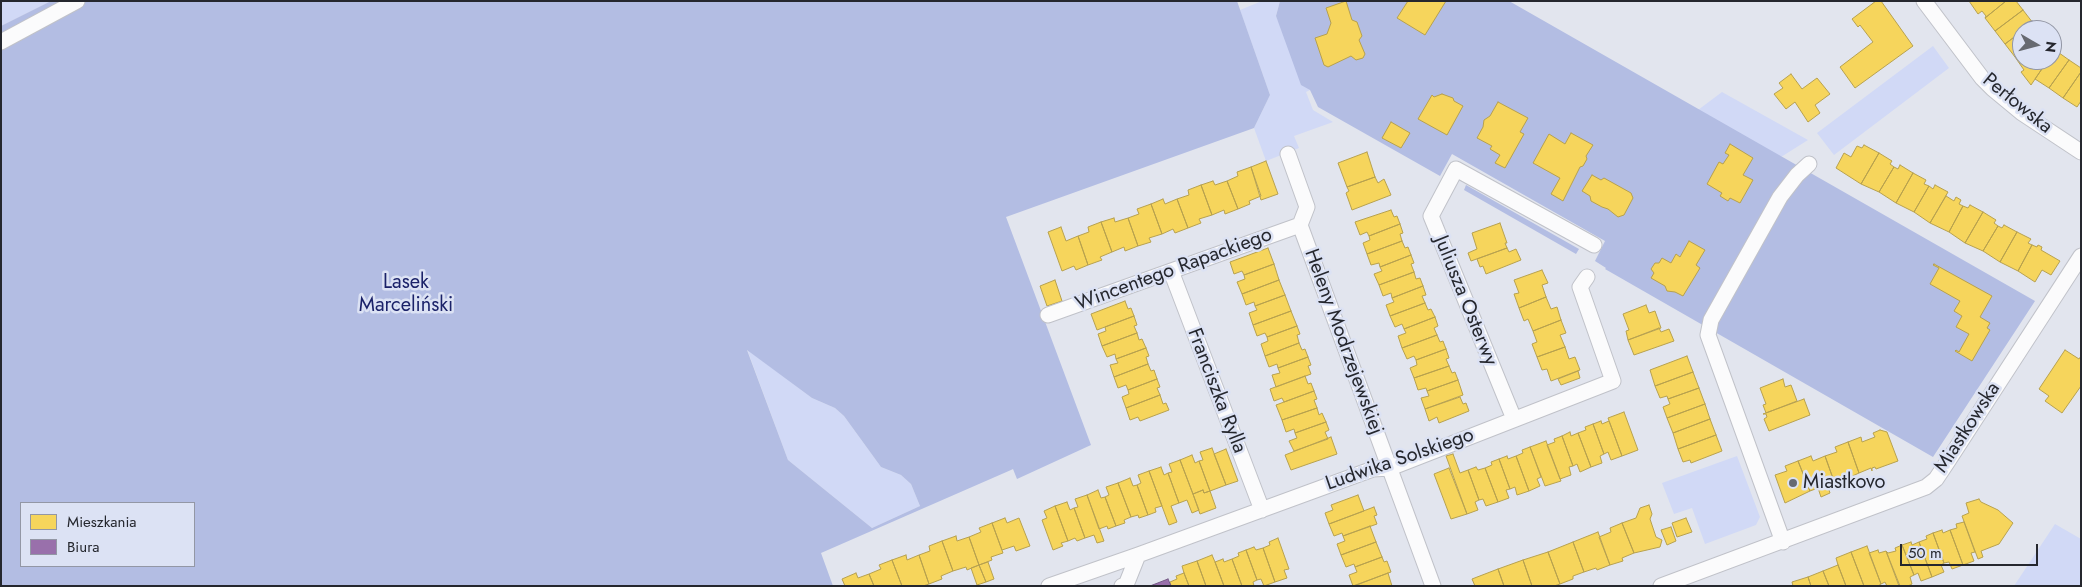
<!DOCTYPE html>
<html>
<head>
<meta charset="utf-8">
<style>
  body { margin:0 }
  #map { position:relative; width:2082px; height:587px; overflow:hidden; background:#e2e5ee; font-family:Jost,sans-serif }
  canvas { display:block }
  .frame { position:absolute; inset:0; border:2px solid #25272e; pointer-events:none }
  .legend { position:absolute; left:20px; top:502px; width:175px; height:65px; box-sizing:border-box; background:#dce2f4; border:1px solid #9397a5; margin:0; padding:6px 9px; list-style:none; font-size:15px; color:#25272e }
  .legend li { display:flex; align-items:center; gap:10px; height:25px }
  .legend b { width:25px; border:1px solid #9397a5 }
  .north { position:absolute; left:2012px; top:20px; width:50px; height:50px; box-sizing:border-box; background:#dce2f4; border:1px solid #9397a5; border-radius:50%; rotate:98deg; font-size:14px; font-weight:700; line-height:20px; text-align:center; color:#25272e }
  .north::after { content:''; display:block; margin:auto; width:18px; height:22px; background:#676a71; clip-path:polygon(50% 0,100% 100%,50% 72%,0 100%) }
  .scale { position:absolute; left:1900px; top:544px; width:138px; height:22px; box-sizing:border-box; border:2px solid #25272e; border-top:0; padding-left:6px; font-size:15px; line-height:18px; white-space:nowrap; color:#25272e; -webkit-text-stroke:4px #dce2f4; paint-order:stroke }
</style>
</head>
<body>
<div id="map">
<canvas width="2082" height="587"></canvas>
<div class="frame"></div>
<ul class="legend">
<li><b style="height:14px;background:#f6d55c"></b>Mieszkania</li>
<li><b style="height:14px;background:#9970ab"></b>Biura</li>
</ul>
<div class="north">N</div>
<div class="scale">50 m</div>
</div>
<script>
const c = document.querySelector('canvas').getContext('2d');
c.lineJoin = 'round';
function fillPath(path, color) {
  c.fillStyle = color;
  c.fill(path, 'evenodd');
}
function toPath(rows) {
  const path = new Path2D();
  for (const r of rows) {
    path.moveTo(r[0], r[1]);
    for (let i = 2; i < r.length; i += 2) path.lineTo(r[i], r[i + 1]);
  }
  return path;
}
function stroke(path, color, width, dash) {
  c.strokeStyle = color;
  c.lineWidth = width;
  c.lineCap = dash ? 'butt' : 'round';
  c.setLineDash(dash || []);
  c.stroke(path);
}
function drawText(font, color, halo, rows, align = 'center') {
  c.font = font + ' Jost,sans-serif';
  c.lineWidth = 5;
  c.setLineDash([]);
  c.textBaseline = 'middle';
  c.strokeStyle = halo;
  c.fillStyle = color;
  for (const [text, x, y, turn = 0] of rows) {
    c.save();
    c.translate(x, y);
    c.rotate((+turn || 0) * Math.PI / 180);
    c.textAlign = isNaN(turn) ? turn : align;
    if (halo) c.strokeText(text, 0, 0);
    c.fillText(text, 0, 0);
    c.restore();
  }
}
fillPath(toPath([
  [1,1,51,1,1,26],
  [1262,1,1280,1,1276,16,1310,90,1306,92,1313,110,1333,122,1294,136,1299,148,1266,161,1254,128,1270,95,1240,10],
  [1933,46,1949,68,1834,155,1817,133],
  [1722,92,1808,140,1781,157,1698,110],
  [747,349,812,398,835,408,844,416,881,467,901,475,911,484,920,506,872,528,788,460],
  [1737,456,1760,517,1756,525,1705,544,1692,508,1674,514,1662,483],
  [2055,524,2081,539,2081,586,2014,586]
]), '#d1d9f6');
fillPath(toPath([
  [51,1,1237,1,1270,95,1254,128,1006,217,1091,445,1017,479,1013,469,1011,470,821,553,833,586,1,586,1,26],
  [747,350,812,398,835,408,844,416,881,467,901,475,911,484,920,506,872,528,788,460],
  [21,503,194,503,194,566,21,566],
  [1280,1,1509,1,2035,301,1933,457,1605,269,1606,268,1595,261,1605,241,1452,154,1440,176,1318,107,1310,90,1301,85,1276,16],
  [1466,185,1579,249,1576,254,1464,190]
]), '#b3bde3');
const homes = toPath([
  [1346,1,1352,20,1357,22,1362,36,1359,40,1365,54,1363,58,1356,60,1351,56,1328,67,1324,65,1315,38,1327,34,1331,23,1326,8,1346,1],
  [1408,1,1446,1,1425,35,1397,18,1408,1],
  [1876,1,1881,1,1913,46,1855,88,1840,67,1873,42,1860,25,1858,27,1852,19,1876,1],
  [1969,1,2006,1,1985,18,1986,16,1982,11,1978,14,1969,1],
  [2006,1,2016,1,2023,10,1995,31,1985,18,2006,1],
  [2023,10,2033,23,2005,44,1995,31,2023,10],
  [2022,31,2022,52,2015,57,2005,44,2022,31],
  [2055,50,2069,60,2049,88,2035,79,2048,60,2052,60,2052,55,2055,50],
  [2022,52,2022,60,2048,60,2031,85,2021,72,2024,70,2015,57,2022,52],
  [2069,60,2081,68,2081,72,2063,98,2049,88,2069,60],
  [2081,72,2081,101,2077,107,2063,98,2081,72],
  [1791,74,1802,89,1817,78,1830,94,1815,105,1820,113,1808,122,1795,102,1786,109,1774,94,1783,88,1779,83,1791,74],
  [1442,94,1453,98,1454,101,1463,106,1447,135,1418,119,1432,95,1434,97,1442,94],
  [1498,102,1528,118,1520,132,1524,134,1505,168,1495,163,1500,155,1490,149,1492,146,1477,138,1483,127,1484,120,1490,116,1498,102],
  [1391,122,1410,133,1401,148,1382,138,1391,122],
  [1571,133,1593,145,1586,156,1587,159,1583,166,1580,167,1563,201,1551,194,1560,178,1533,163,1549,134,1565,144,1571,133],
  [1730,144,1753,158,1743,175,1753,180,1740,203,1730,198,1728,201,1720,196,1722,193,1707,184,1719,162,1723,164,1729,155,1725,153,1730,144],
  [1864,145,1879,153,1861,184,1836,168,1844,153,1851,157,1857,146,1862,148,1864,145],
  [1367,152,1375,177,1347,187,1338,163,1367,152],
  [1879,153,1892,161,1890,164,1894,167,1879,192,1861,184,1879,153],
  [1266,161,1278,194,1261,200,1251,167,1266,161],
  [1900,165,1913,173,1896,203,1879,192,1894,167,1898,169,1900,165],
  [1251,167,1261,196,1249,201,1250,204,1238,209,1227,181,1238,176,1237,172,1251,167],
  [1913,173,1926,180,1924,184,1929,186,1914,212,1896,203,1913,173],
  [1592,175,1601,180,1604,178,1631,193,1633,198,1624,215,1618,217,1608,209,1602,207,1591,201,1590,196,1582,191,1592,175],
  [1375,177,1378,183,1384,179,1391,195,1352,210,1346,193,1349,191,1347,187,1375,177],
  [1213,181,1215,185,1227,181,1238,209,1225,214,1224,210,1212,215,1201,185,1213,181],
  [1201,185,1212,215,1199,219,1201,223,1188,228,1177,199,1189,195,1188,190,1201,185],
  [1935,185,1948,192,1930,223,1914,212,1929,186,1933,189,1935,185],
  [1946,196,1954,201,1956,197,1961,200,1959,204,1963,206,1949,232,1930,223,1946,196],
  [1163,199,1165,204,1177,199,1188,228,1175,233,1173,229,1162,234,1151,204,1163,199],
  [1151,204,1162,234,1149,238,1151,242,1138,246,1128,218,1139,214,1137,209,1151,204],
  [1970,205,1983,212,1965,243,1949,232,1963,206,1968,208,1970,205],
  [1391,210,1394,217,1397,216,1400,224,1369,236,1367,232,1360,235,1355,222,1391,210],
  [1983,212,1996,220,1994,223,1998,226,1983,251,1965,243,1983,212],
  [1114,218,1115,222,1128,218,1138,246,1125,251,1124,247,1112,252,1101,222,1114,218],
  [1101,222,1112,252,1100,257,1102,260,1088,265,1078,236,1089,232,1088,227,1101,222],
  [1500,223,1507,243,1505,243,1507,248,1471,261,1468,253,1477,249,1472,233,1500,223],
  [1400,224,1403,233,1400,234,1402,241,1367,254,1363,243,1370,240,1369,236,1400,224],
  [2004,225,2017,232,2000,262,1983,251,1998,226,2002,228,2004,225],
  [1061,227,1066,241,1078,236,1088,265,1076,270,1074,266,1062,271,1048,232,1061,227],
  [2017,232,2031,239,2028,243,2032,245,2018,271,2000,262,2017,232],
  [1402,241,1405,248,1408,247,1411,255,1380,267,1379,263,1371,265,1367,254,1402,241],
  [1689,241,1705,250,1696,265,1700,268,1683,296,1675,292,1667,291,1665,286,1651,278,1654,273,1651,269,1655,263,1659,263,1662,258,1671,263,1676,254,1680,257,1689,241],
  [2032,245,2037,247,2038,245,2042,247,2041,250,2060,261,2051,275,2042,270,2035,282,2018,271,2032,245],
  [1268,248,1274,264,1244,275,1242,271,1234,274,1230,262,1268,248],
  [1507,248,1509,252,1516,249,1521,260,1486,274,1483,266,1480,267,1477,259,1507,248],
  [1411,255,1414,263,1411,264,1414,272,1379,285,1374,274,1382,271,1380,267,1411,255],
  [1274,264,1279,280,1242,294,1237,282,1245,279,1244,275,1274,264],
  [1934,264,1992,296,1980,317,1990,323,1987,328,1990,330,1972,361,1955,351,1956,350,1959,352,1969,334,1956,327,1962,316,1954,311,1960,301,1930,284,1939,268,1933,265,1934,264],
  [1542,270,1548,283,1542,285,1546,297,1519,308,1514,294,1519,293,1514,280,1542,270],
  [1414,272,1416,279,1420,278,1423,286,1392,298,1391,293,1383,296,1379,285,1414,272],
  [1055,280,1062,301,1047,306,1040,286,1055,280],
  [1279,280,1285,295,1255,306,1254,302,1246,305,1242,294,1279,280],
  [1423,286,1426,295,1422,296,1425,303,1390,316,1386,305,1394,302,1392,298,1423,286],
  [1285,295,1291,311,1253,325,1249,313,1257,310,1255,306,1285,295],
  [1546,297,1551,309,1557,307,1561,320,1533,331,1528,319,1524,321,1519,308,1546,297],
  [1125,301,1128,309,1131,308,1134,316,1097,330,1091,314,1125,301],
  [1425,303,1428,310,1431,309,1435,317,1404,329,1402,324,1395,327,1390,316,1425,303],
  [1646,305,1649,313,1655,311,1661,328,1628,340,1626,331,1629,330,1623,314,1646,305],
  [1291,311,1297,326,1267,337,1265,333,1257,336,1253,325,1291,311],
  [1134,316,1137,325,1134,326,1137,333,1102,346,1098,334,1106,331,1105,327,1134,316],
  [1435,317,1438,326,1434,328,1437,335,1402,348,1398,336,1406,333,1404,329,1435,317],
  [1561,320,1566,333,1560,335,1565,347,1537,357,1532,344,1537,342,1533,331,1561,320],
  [1297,326,1300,334,1297,335,1299,343,1265,356,1261,344,1268,341,1267,337,1297,326],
  [1659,328,1661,332,1669,329,1674,341,1634,355,1628,340,1659,328],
  [1137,333,1139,340,1142,339,1146,348,1116,359,1115,354,1107,357,1102,346,1137,333],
  [1437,335,1440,342,1443,341,1446,349,1416,360,1414,356,1407,359,1402,348,1437,335],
  [1299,343,1302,350,1305,349,1308,357,1278,368,1277,364,1269,367,1265,356,1299,343],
  [1565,347,1569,359,1575,357,1580,370,1551,381,1547,369,1542,370,1537,357,1565,347],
  [1146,348,1149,356,1146,357,1148,364,1114,377,1110,365,1118,363,1116,359,1146,348],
  [1446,349,1449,358,1446,359,1449,366,1414,378,1410,368,1417,365,1416,360,1446,349],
  [2065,350,2079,359,2081,356,2081,386,2062,413,2045,401,2049,396,2039,389,2065,350],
  [1687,356,1693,372,1655,386,1650,370,1687,356],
  [1308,357,1311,365,1308,366,1311,374,1276,387,1272,375,1280,373,1278,368,1308,357],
  [1148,364,1151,371,1154,370,1157,379,1128,390,1126,385,1118,388,1114,377,1148,364],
  [1449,366,1452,373,1455,372,1458,380,1427,391,1426,388,1418,390,1414,378,1449,366],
  [1578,371,1580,378,1561,385,1558,379,1578,371],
  [1693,372,1699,388,1668,399,1667,396,1660,398,1655,386,1693,372],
  [1305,376,1308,384,1311,383,1314,391,1284,402,1282,398,1274,401,1270,389,1305,376],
  [1157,379,1160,387,1157,388,1160,395,1126,408,1122,397,1129,394,1128,390,1157,379],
  [1783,379,1785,387,1791,385,1797,401,1766,413,1763,405,1766,404,1760,388,1783,379],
  [1458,380,1463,395,1425,409,1421,398,1429,396,1427,391,1458,380],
  [1699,388,1705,404,1667,418,1663,407,1670,404,1668,399,1699,388],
  [1314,391,1317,399,1314,400,1317,408,1282,420,1276,405,1314,391],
  [1160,395,1163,404,1166,403,1169,410,1140,421,1138,417,1130,420,1126,408,1160,395],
  [1460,397,1463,404,1466,403,1469,411,1439,423,1437,417,1429,421,1425,409,1460,397],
  [1804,399,1810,415,1769,431,1764,419,1767,417,1766,414,1763,414,1804,399],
  [1705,404,1710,419,1673,433,1667,418,1705,404],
  [1317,408,1319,415,1322,413,1326,422,1295,433,1294,429,1286,432,1282,420,1317,408],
  [1624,412,1638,450,1622,456,1608,418,1624,412],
  [1710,419,1716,435,1678,449,1673,433,1710,419],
  [1601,421,1602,424,1609,421,1622,456,1611,460,1608,452,1604,454,1593,424,1601,421],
  [1326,422,1329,430,1325,432,1328,439,1294,451,1289,441,1297,438,1295,433,1326,422],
  [1593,424,1604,454,1600,456,1602,463,1591,467,1578,433,1586,430,1585,427,1593,424],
  [1880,430,1887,432,1898,461,1876,469,1875,467,1872,468,1872,471,1871,468,1859,473,1848,442,1861,437,1862,442,1875,437,1873,433,1880,430],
  [1570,432,1571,436,1578,433,1591,467,1580,472,1577,464,1573,466,1562,436,1570,432],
  [1716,435,1722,451,1691,463,1690,460,1683,462,1678,449,1716,435],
  [1562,436,1573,466,1569,467,1571,475,1560,479,1547,445,1555,442,1554,439,1562,436],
  [1331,437,1337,454,1291,470,1285,455,1331,437],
  [1546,441,1561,481,1545,486,1530,447,1546,441],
  [1848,442,1859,473,1835,484,1825,456,1837,452,1835,447,1848,442],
  [1530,447,1541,477,1537,479,1540,486,1529,491,1516,456,1523,453,1522,450,1530,447],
  [1212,448,1226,485,1210,491,1199,461,1203,460,1200,452,1212,448],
  [1226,449,1238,481,1226,485,1214,454,1226,449],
  [1453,454,1460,473,1468,470,1479,500,1475,502,1478,510,1467,514,1446,456,1453,454],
  [1192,455,1195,463,1199,461,1210,491,1204,493,1203,490,1193,494,1180,460,1192,455],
  [1507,456,1508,459,1516,456,1529,491,1517,495,1515,487,1510,489,1499,459,1507,456],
  [1811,456,1813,461,1825,456,1835,484,1828,487,1830,493,1821,497,1818,488,1810,491,1798,461,1811,456],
  [1499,459,1510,489,1506,490,1509,498,1498,502,1485,468,1492,465,1491,462,1499,459],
  [1180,460,1199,510,1192,513,1187,500,1179,503,1168,473,1172,472,1169,464,1180,460],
  [1798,461,1810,491,1785,503,1775,475,1787,471,1785,466,1798,461],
  [1161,467,1164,475,1168,473,1179,503,1171,506,1177,522,1169,525,1149,471,1161,467],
  [1476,467,1478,470,1485,468,1498,502,1486,506,1483,499,1479,500,1468,470,1476,467],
  [1449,468,1467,514,1451,519,1434,474,1449,468],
  [1149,471,1162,506,1155,508,1156,512,1148,515,1137,485,1141,483,1138,475,1149,471],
  [1130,478,1133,486,1137,485,1148,515,1139,518,1138,515,1131,517,1118,483,1130,478],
  [1118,483,1131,517,1124,520,1125,523,1116,526,1105,497,1109,495,1106,487,1118,483],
  [1098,490,1101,498,1105,497,1116,526,1108,529,1107,526,1099,529,1087,495,1098,490],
  [1203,490,1204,493,1210,491,1216,508,1200,514,1193,494,1203,490],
  [1087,495,1104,541,1097,543,1094,535,1085,538,1074,508,1078,507,1075,499,1087,495],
  [1358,495,1364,511,1329,524,1325,513,1333,510,1331,505,1358,495],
  [1979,499,1981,502,1998,510,2013,523,1999,544,1981,551,1983,557,1978,559,1962,516,1969,513,1966,503,1979,499],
  [1067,502,1070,510,1074,508,1085,538,1077,541,1075,538,1068,541,1055,506,1067,502],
  [1649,505,1652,514,1650,519,1656,537,1662,540,1660,547,1634,553,1622,523,1636,518,1640,508,1649,505],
  [1055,506,1068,541,1061,543,1063,546,1053,550,1042,520,1047,518,1044,511,1055,506],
  [1374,507,1377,515,1374,516,1377,524,1343,536,1342,533,1334,536,1329,524,1374,507],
  [1005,518,1007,523,1019,518,1030,546,1016,551,1014,546,1002,550,992,523,1005,518],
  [1686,518,1692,532,1677,537,1672,523,1686,518],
  [1964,522,1975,552,1971,553,1974,561,1963,565,1950,530,1957,528,1956,524,1964,522],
  [992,523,1003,553,991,557,992,560,979,565,969,537,981,532,979,528,992,523],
  [1622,523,1634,553,1622,558,1623,561,1610,565,1599,537,1611,532,1610,528,1622,523],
  [1370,526,1376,542,1341,555,1337,544,1345,541,1343,536,1370,526],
  [1671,527,1676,541,1667,545,1661,530,1671,527],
  [1942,530,1943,533,1950,530,1963,565,1952,569,1949,562,1944,563,1933,533,1942,530],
  [1598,532,1610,565,1597,570,1596,568,1584,572,1573,542,1598,532],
  [1933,533,1944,563,1941,565,1944,572,1932,577,1919,542,1927,539,1926,536,1933,533],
  [956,536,957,541,969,537,979,565,967,570,966,567,953,571,942,541,956,536],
  [1278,538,1289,569,1284,570,1287,578,1275,582,1263,548,1270,545,1269,542,1278,538],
  [942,541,953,571,941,576,942,579,929,584,919,555,930,551,929,546,942,541],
  [1376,542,1382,557,1355,567,1354,564,1346,567,1341,555,1376,542],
  [1573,542,1584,572,1573,576,1573,579,1560,584,1548,552,1573,542],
  [1911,542,1912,545,1919,542,1932,577,1921,581,1918,573,1914,575,1902,545,1911,542],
  [1902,545,1914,575,1910,577,1912,584,1908,586,1900,586,1886,551,1888,553,1896,551,1895,548,1902,545],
  [1867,546,1881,584,1878,586,1864,586,1851,552,1867,546],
  [1254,547,1256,550,1263,548,1275,582,1264,586,1261,579,1257,580,1246,550,1254,547],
  [1246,550,1257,580,1253,582,1254,586,1242,586,1232,559,1239,556,1238,553,1246,550],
  [1878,550,1879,553,1886,551,1899,586,1887,586,1885,582,1881,584,1869,553,1878,550],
  [1548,552,1560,584,1554,586,1532,586,1523,560,1548,552],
  [1851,552,1864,586,1846,586,1838,565,1836,558,1851,552],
  [906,555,907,560,919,555,929,584,923,586,902,586,892,560,906,555],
  [1212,555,1215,562,1224,586,1206,586,1197,561,1212,555],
  [1382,557,1384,562,1387,561,1391,572,1353,586,1349,575,1357,572,1355,567,1382,557],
  [1223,559,1224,562,1232,559,1242,586,1224,586,1215,562,1223,559],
  [892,560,902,586,874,586,869,574,881,569,879,565,892,560],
  [1523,560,1532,586,1504,586,1498,569,1523,560],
  [1197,561,1206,586,1189,586,1184,573,1182,566,1197,561],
  [988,562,994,579,986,582,979,565,988,562],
  [979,565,986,582,977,585,971,568,979,565],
  [1838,565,1846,586,1829,586,1823,571,1838,565],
  [1498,569,1504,586,1475,586,1472,579,1498,569],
  [1823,571,1829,586,1811,586,1808,577,1823,571],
  [856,573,858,578,869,574,874,586,845,586,842,579,856,573],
  [1184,573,1189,586,1171,586,1170,582,1177,579,1176,576,1184,573],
  [1388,573,1392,586,1354,586,1388,573],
  [1808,577,1811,586,1793,586,1792,582,1808,577]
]);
fillPath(homes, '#f6d55c');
stroke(homes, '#b7a14e', 1);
const offices = toPath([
  [1168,579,1171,586,1150,586,1168,579]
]);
fillPath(offices, '#9970ab');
stroke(offices, '#765a86', 1);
const minor = toPath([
  [1924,1,1982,78,1993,89,2022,113,2081,152],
  [1,42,77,1],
  [1288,154,1307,207,1300,225,1433,586],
  [1171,271,1262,510],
  [1048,315,1300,225],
  [1514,419,1431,216,1456,169,1594,245],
  [1783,542,1708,335,1711,320,1780,197,1797,175,1809,164],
  [1049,586,1138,555,1373,469,1390,468,1613,381,1580,287,1587,277],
  [1122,586,1126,585,1138,555],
  [1661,586,1926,487,1936,479,1948,461,2081,256]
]);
stroke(minor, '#c0c2c9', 17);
stroke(minor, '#fbfbfc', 15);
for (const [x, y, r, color] of [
  [1793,483,5,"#676a71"]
]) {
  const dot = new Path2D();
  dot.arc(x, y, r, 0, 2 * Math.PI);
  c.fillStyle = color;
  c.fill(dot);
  stroke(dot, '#dce2f4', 2);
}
drawText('20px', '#25272e', '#dce2f4', [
  ["Perłowska",2017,104,39],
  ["Wincentego Rapackiego",1174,270,-20],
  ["Juliusza Osterwy",1465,301,68],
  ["Heleny Modrzejewskiej",1343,342,70],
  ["Franciszka Rylla",1216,391,69],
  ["Miastkowska",1968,428,-57],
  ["Ludwika Solskiego",1400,460,-19]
]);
drawText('20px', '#1b2269', '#dce2f4', [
  ["Lasek",406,283],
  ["Marceliński",406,306]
]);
drawText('20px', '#25272e', '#dce2f4', [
  ["Miastkovo",1803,483]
], 'left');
</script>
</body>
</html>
